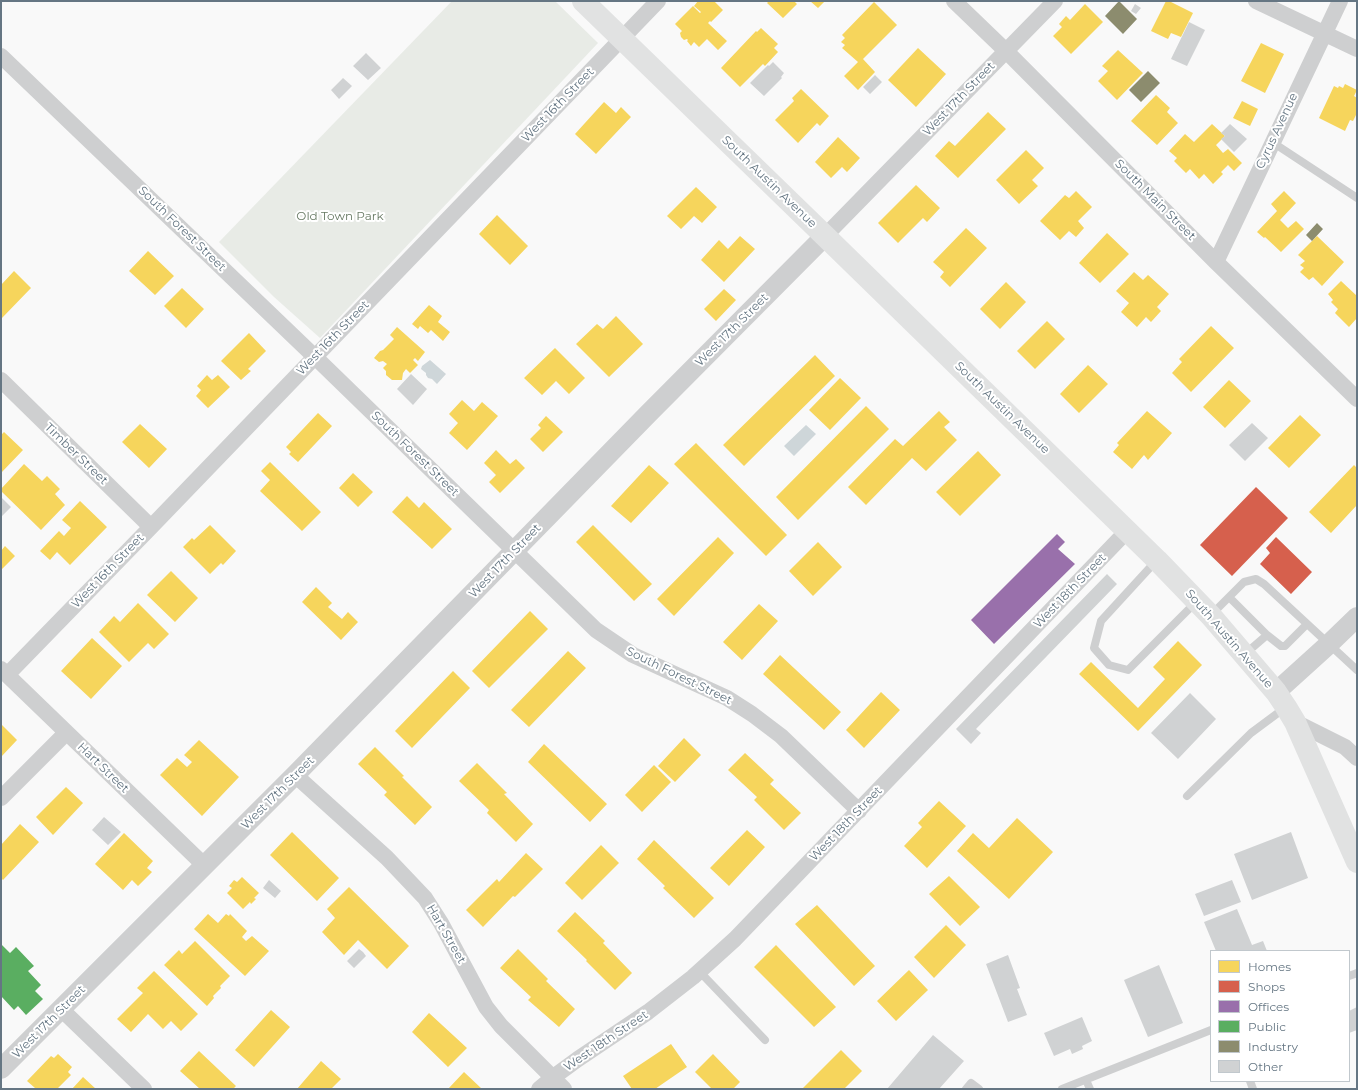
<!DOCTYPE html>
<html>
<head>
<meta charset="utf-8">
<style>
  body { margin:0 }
  #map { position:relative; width:1358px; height:1090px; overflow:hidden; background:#f9f9f9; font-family:Montserrat,sans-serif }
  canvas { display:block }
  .frame { position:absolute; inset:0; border:2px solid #657683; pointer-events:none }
  .legend { position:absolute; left:1210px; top:950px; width:140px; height:132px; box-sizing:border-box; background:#fff; border:1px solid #c1c8cd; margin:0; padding:5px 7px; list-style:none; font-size:12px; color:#657683 }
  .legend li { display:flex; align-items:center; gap:8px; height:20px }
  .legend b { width:20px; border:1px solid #c1c8cd }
</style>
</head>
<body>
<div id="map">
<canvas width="1358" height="1090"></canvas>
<div class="frame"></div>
<ul class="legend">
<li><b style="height:11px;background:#f6d55c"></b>Homes</li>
<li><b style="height:11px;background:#d6604d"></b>Shops</li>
<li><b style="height:11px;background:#9970ab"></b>Offices</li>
<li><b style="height:11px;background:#5aae61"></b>Public</li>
<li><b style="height:11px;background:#8c8c6e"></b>Industry</li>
<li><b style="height:11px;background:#d0d2d3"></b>Other</li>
</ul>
</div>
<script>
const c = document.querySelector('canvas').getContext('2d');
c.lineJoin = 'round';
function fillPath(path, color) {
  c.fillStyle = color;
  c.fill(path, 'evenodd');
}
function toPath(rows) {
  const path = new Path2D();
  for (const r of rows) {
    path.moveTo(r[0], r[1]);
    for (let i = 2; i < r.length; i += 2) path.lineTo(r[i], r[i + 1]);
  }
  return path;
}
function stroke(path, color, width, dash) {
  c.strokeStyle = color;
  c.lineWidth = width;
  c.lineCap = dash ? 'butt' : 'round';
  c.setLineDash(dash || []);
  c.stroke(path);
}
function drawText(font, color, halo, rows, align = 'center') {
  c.font = font + ' Montserrat,sans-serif';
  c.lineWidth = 4;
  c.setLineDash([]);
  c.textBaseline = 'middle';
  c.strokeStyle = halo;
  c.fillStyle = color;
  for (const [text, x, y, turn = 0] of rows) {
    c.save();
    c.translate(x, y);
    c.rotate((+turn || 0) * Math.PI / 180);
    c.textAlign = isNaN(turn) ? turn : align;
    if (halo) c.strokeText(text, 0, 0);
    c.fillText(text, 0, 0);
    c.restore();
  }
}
fillPath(toPath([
  [452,1,555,1,598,43,320,338,274,297,219,242]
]), '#e8ebe6');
fillPath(toPath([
  [430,360,446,374,437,384,432,379,428,378,426,375,426,373,421,369,422,366],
  [806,425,816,434,794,456,784,446]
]), '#ced6d9');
fillPath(toPath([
  [698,1,714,1,723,10,711,22,710,21,708,23,727,41,718,50,707,39,699,47,694,42,691,46,687,41,688,40,687,39,684,40,681,37,680,33,682,31,675,24,693,6,700,13,701,12,694,6],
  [769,1,794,1,797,4,783,18,767,3],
  [810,1,825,1,818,8],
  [1166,1,1169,1,1193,13,1181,37,1171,33,1168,39,1151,31],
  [874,2,897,25,863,59,875,72,858,90,844,76,858,62,842,48,845,45,841,42,845,38,842,35],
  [1085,4,1103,22,1071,54,1053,36,1062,27,1059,24,1066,16,1070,20],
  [761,28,778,44,774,48,778,52,765,66,763,64,740,87,721,68,756,31,757,32],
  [1261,43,1284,54,1265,93,1241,81],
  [918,48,946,74,916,107,888,80],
  [1118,50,1143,73,1117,100,1098,81,1108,71,1102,66],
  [1345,84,1357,90,1354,96,1357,98,1357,113,1353,121,1350,120,1345,131,1319,118,1334,86,1338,88,1339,86,1343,88],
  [801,89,829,116,820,126,817,123,798,143,775,120,794,101,792,98],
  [1156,95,1170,108,1167,112,1178,123,1157,145,1131,121],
  [1242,101,1258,109,1250,126,1233,118],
  [604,102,616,113,621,107,631,117,596,154,575,134],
  [988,112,1006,129,958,178,935,156,949,141,955,146],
  [1212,124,1225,136,1216,145,1223,153,1228,149,1242,163,1234,171,1228,165,1221,172,1223,174,1213,184,1204,174,1199,179,1190,169,1186,173,1174,161,1177,158,1169,151,1185,134,1194,142],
  [838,137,860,158,847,172,842,167,831,178,815,162],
  [1026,150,1044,168,1032,180,1038,186,1019,204,996,180],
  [916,185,940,208,927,222,923,218,898,243,878,223],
  [696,187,717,207,702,223,694,216,681,229,667,216],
  [1076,191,1092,207,1078,221,1084,228,1076,237,1069,231,1060,240,1040,221,1065,195,1069,198],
  [1284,191,1296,203,1280,220,1288,228,1296,221,1304,229,1281,252,1265,237,1264,238,1257,232,1277,211,1271,204],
  [497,215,528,246,510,265,479,234],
  [966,228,987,248,950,287,940,277,944,272,933,262],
  [1107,233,1129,254,1100,283,1079,263],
  [740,236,755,249,724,282,701,260,719,240,728,249],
  [1317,236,1344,262,1322,286,1313,277,1309,280,1300,272,1304,268,1300,265,1305,261,1298,255],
  [148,251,174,276,155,295,129,271],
  [14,271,31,288,2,318,1,317,1,285],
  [1134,272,1143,280,1148,275,1169,294,1157,307,1161,311,1151,322,1146,317,1137,327,1121,312,1129,303,1116,291],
  [1341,281,1357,296,1357,318,1349,327,1335,313,1338,309,1331,302,1333,300,1328,294],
  [1006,282,1026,302,1000,329,980,309],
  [182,288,204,309,186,328,164,306],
  [724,289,736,300,716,321,704,309],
  [429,305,442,316,438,322,450,332,443,341,431,330,428,333,420,326,418,329,412,324],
  [616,316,643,344,609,377,576,344,597,324,603,329],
  [1047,321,1065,339,1035,369,1017,351],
  [1211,326,1234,348,1191,392,1172,373,1182,362,1179,359],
  [397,327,425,352,418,361,415,358,413,360,418,365,410,373,406,369,403,373,402,380,392,380,386,375,386,371,383,368,387,364,383,361,379,362,374,358,380,351,383,350,394,339,390,335],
  [249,333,266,351,248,369,251,371,241,380,221,361],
  [555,348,585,378,569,394,556,381,542,395,524,378],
  [815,355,835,376,744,466,723,445],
  [1088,365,1108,384,1079,413,1060,394],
  [207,375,212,380,218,375,230,387,208,408,196,396,201,390,197,386],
  [840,378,861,398,830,430,809,410],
  [1229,380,1251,401,1225,428,1203,407],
  [462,400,474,411,482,402,498,416,467,450,449,433,458,423,449,414],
  [866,406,889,429,798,520,776,497],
  [939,411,950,422,944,427,957,440,926,471,912,458,866,505,848,487,895,439,903,446],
  [1147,411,1172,433,1148,460,1144,455,1132,469,1113,452,1119,445,1117,443],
  [318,413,332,426,298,462,289,454,291,452,286,447],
  [1300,415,1321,435,1289,468,1268,448],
  [546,416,563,432,543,452,530,439,541,428,538,425],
  [140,424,167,449,149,468,122,442],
  [4,432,23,450,1,473,1,435],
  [696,443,787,535,766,556,674,464],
  [496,450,510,464,516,459,525,468,500,493,489,482,496,475,484,463],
  [978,451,1001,475,960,516,936,492],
  [270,462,321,512,302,531,260,491,270,480,261,471],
  [24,464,42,481,47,476,60,489,55,494,65,505,41,530,1,491,1,489],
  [649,465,669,483,631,523,611,506],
  [1354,465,1357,468,1357,505,1331,533,1309,512],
  [353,473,373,492,358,507,339,488],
  [407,496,419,508,424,502,452,529,432,549,392,512],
  [80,501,107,527,70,565,57,552,50,560,40,551,59,531,64,536,71,528,62,520],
  [210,525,236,551,223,565,221,563,210,574,183,547,192,538,194,540],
  [593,525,652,584,634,601,576,542],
  [718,537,734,553,674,616,657,599],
  [818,542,842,567,813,596,789,571],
  [5,546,15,556,1,570,1,551],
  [171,571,198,598,175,622,147,595],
  [316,587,332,603,328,607,342,619,348,612,358,622,341,640,302,602],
  [138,603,169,634,154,649,148,643,129,662,99,632,114,616,120,622],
  [759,604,778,621,742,660,723,642],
  [530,611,548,629,489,688,472,671],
  [92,638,122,666,91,699,61,671],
  [1178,641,1202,665,1138,731,1079,674,1091,662,1138,708,1165,679,1153,667],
  [568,651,586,668,529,727,511,710],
  [780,655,841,712,824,730,763,674],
  [453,671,470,688,412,748,395,731],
  [881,692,900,710,864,748,846,730],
  [1,724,17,740,1,757],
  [684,738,701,755,675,782,658,766],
  [199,740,239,777,202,816,160,775,177,758,187,767,192,762,184,755],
  [544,744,607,804,590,822,528,762],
  [375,747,404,776,402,777,432,807,415,825,384,795,387,792,358,764],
  [745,753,774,780,770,784,801,813,784,830,754,800,757,797,728,770],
  [477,763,507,793,504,794,533,824,516,842,487,813,489,810,459,781],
  [654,765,671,782,642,812,625,795],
  [66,787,83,803,53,835,36,817],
  [939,801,966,826,927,868,904,846,922,827,918,823],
  [1017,818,1053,852,1009,899,957,851,973,833,989,848],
  [20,824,39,842,3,880,1,878,1,845],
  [747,830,765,847,729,886,710,868],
  [292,832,339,878,317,901,270,855],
  [124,833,153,861,147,868,152,872,138,886,132,880,123,890,95,864],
  [654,840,714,898,694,918,663,888,665,886,637,859],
  [601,845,619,863,582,900,565,883],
  [526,853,543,869,515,897,513,896,483,927,466,910,497,879,499,882],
  [949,876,980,907,960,926,929,894],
  [242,877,259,893,254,898,256,899,251,904,250,902,243,909,227,893,232,888,229,886,234,880,237,882],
  [349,887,409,946,387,969,358,940,344,955,322,932,335,918,327,909],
  [817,905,875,966,854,986,795,924],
  [575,912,605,941,603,943,632,973,615,990,586,961,587,960,557,931],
  [208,914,218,923,226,914,229,916,230,914,247,931,242,937,246,941,252,936,269,951,245,976,194,929],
  [946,925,966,945,934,978,914,957],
  [195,941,230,976,220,986,221,988,213,996,214,998,207,1006,164,965,179,950,182,954],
  [776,945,836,1007,814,1027,754,967],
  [518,949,548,979,546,981,575,1009,559,1027,528,1000,531,997,500,968],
  [909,970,928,990,896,1021,877,1001],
  [154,971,198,1014,181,1031,171,1021,163,1029,148,1014,131,1032,117,1019,143,993,137,988],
  [271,1010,290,1027,254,1067,235,1050],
  [429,1013,467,1048,448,1067,412,1032],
  [671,1044,687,1067,655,1089,632,1089,623,1076],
  [841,1050,862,1071,844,1089,802,1089],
  [199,1051,236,1086,233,1089,200,1089,180,1071],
  [58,1054,72,1067,68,1072,71,1075,57,1089,34,1089,35,1088,27,1081,51,1056,54,1058],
  [713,1054,740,1082,733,1089,712,1089,695,1072],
  [321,1061,341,1079,331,1089,297,1089],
  [464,1072,482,1089,448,1089],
  [83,1077,96,1089,72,1089]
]), '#f6d55c');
fillPath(toPath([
  [1256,487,1288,518,1232,576,1200,545],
  [1276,537,1312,572,1291,594,1260,564,1270,553,1266,548]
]), '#d6604d');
fillPath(toPath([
  [1057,534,1065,542,1058,549,1075,564,994,644,971,620]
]), '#9970ab');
fillPath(toPath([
  [1,944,10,953,16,947,34,966,28,971,41,985,35,991,43,999,26,1015,18,1006,14,1010,1,996]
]), '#5aae61');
fillPath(toPath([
  [1119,1,1137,19,1123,34,1105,16],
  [1148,71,1160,83,1141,102,1129,90],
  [1317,223,1323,229,1312,241,1306,235]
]), '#8c8c6e');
fillPath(toPath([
  [1135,4,1141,8,1136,14,1131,11],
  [1189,22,1205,30,1187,66,1171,59],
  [366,53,381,68,368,80,353,66],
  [773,62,784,73,781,77,782,78,764,96,750,83,768,65,769,66],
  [875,75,882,82,870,94,863,87],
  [343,78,352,86,339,99,331,90],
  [1230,124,1247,139,1234,152,1221,139,1225,136,1221,133],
  [411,374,427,389,413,405,397,389],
  [1252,423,1268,438,1245,461,1229,445],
  [1,497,11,507,1,517],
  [1107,574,1117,584,976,729,981,733,971,744,956,729],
  [1190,693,1216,719,1178,759,1151,733],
  [104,817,121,832,108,845,92,830],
  [1291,832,1308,878,1252,900,1234,854],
  [269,880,281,891,275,898,263,888],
  [1232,880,1241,902,1204,916,1195,894],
  [1237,909,1252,945,1263,941,1267,951,1216,951,1204,922],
  [359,949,363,952,366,956,354,968,347,961],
  [1008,955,1020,988,1017,989,1027,1015,1008,1022,986,964],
  [1159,965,1183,1023,1148,1037,1124,980],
  [1357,1007,1357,1030,1349,1033,1349,1011],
  [1082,1017,1092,1041,1082,1046,1083,1049,1072,1054,1070,1049,1054,1056,1044,1033],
  [933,1035,964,1061,939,1089,887,1089]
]), '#d0d2d3');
stroke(toPath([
  [1272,142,1357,198],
  [1156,561,1101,621,1094,648,1109,665,1128,670,1196,602],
  [1229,597,1267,635,1245,654],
  [1211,615,1244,582,1256,579,1264,584,1357,670],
  [1267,635,1281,646,1285,646,1307,624],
  [1187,796,1251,733,1286,707],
  [699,971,765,1040],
  [1349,976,1357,973],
  [1086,1080,1090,1089],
  [1250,1081,1253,1089],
  [966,1089,971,1083,979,1089],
  [1062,1089,1211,1030]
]), '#cecfd0', 8);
stroke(toPath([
  [954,1,1006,51,1216,262,1357,399],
  [1256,1,1357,49],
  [1,56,315,357,596,630,633,655,727,698,752,714,781,736,859,811],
  [825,236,1055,1],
  [1216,262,1340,1],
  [1,380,151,527],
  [1,669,205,866],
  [7,675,151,527,658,1],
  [1295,722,1345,747,1357,758],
  [295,775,387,858,425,898,441,923,486,1007,501,1026,564,1089],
  [1,798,66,733],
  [61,1009,144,1089],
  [539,1089,552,1078,578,1059,648,1012,693,977,735,939,1127,531]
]), '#cecfd0', 16);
stroke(toPath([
  [1276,692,1329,644,1357,617],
  [1,1069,295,775,648,414,825,236]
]), '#cecfd0', 20);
stroke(toPath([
  [583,1,825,236,1157,560,1211,616,1276,692,1286,707,1295,722,1357,862]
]), '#e1e2e2', 22);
drawText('12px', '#657683', '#fff', [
  ["West 17th Street",959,99,-46],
  ["West 16th Street",558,105,-46],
  ["Cyrus Avenue",1277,131,-65],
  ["South Austin Avenue",769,182,44],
  ["South Main Street",1155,200,45],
  ["South Forest Street",182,229,44],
  ["West 17th Street",732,330,-45],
  ["West 16th Street",333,338,-46],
  ["South Austin Avenue",1002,408,44],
  ["Timber Street",76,454,44],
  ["South Forest Street",415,454,44],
  ["West 17th Street",505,561,-46],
  ["West 16th Street",108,571,-46],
  ["West 18th Street",1070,591,-46],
  ["South Austin Avenue",1229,639,49],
  ["South Forest Street",679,676,26],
  ["Hart Street",103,768,44],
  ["West 17th Street",278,793,-45],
  ["West 18th Street",846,824,-46],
  ["Hart Street",446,934,60],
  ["West 17th Street",49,1022,-45],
  ["West 18th Street",606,1041,-34]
]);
drawText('12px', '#687a64', '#fff', [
  ["Old Town Park",340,216]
]);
</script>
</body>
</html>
